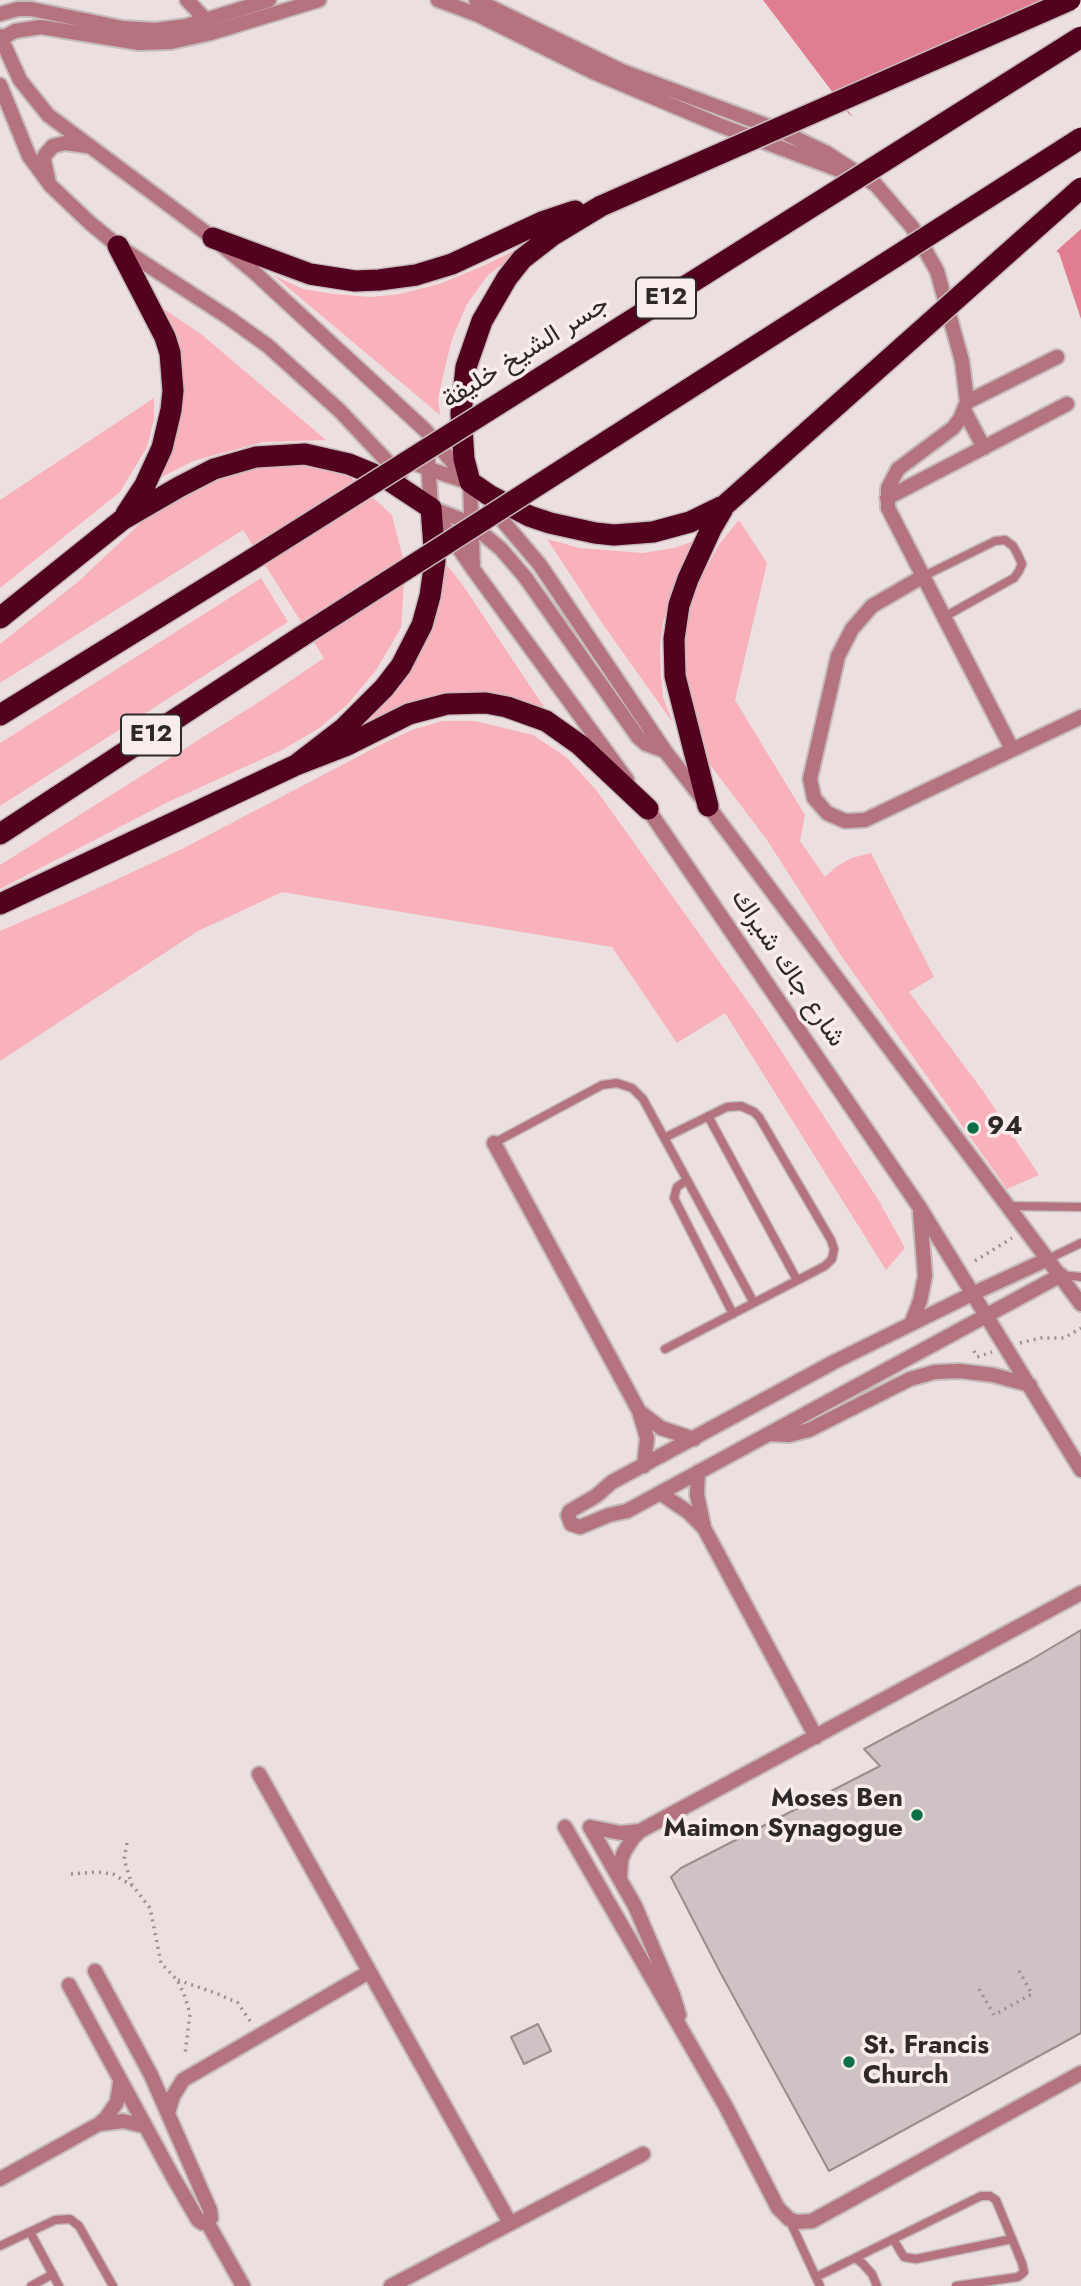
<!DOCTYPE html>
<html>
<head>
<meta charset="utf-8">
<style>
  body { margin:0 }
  canvas { display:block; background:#ecdfe0 }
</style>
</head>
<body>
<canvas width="1081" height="2286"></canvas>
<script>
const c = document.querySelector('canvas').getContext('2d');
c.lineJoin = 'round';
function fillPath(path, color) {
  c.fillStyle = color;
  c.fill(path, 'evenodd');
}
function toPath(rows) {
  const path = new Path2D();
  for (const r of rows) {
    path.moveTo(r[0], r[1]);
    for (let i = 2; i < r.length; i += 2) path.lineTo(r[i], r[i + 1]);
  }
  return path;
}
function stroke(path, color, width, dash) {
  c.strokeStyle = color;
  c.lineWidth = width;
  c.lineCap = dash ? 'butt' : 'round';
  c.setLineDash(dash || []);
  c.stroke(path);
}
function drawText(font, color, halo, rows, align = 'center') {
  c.font = font + ' Jost,Vazirmatn,sans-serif';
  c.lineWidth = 7;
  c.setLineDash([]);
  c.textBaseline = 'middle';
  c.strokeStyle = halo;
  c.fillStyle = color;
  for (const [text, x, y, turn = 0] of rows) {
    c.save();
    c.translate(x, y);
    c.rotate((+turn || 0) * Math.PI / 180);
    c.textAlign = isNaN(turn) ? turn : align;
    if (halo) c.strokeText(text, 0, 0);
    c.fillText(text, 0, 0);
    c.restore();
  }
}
fillPath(toPath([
  [532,242,488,275,467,304,452,339,444,372,438,400,440,415,273,275,303,289,334,294,371,297,400,294,439,284,483,266],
  [152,301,201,334,326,440,263,442,193,461,154,481,171,432],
  [154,398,154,419,147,447,120,492,0,588,0,500],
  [288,463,341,468,392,515,405,566,401,628,376,670,348,704,318,729,282,750,168,802,0,889,0,865,262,700,324,658,243,530,0,683,0,644,79,581,151,513,214,480,235,472],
  [739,520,767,563,735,700,805,815,800,841,825,877,837,866,852,858,871,853,934,977,909,992,983,1091,1039,1175,1007,1189,842,957,767,840,708,762,689,726,676,658,692,593,720,543],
  [547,539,580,548,643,553,674,548,700,539,677,576,663,623,660,645,661,676,663,697,673,723,602,623],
  [444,561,464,587,546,710,551,729,470,699,347,736,384,704,405,674],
  [261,578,288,622,0,806,0,743],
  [442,721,475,721,533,735,566,757,597,791,761,1020,879,1201,905,1248,886,1270,725,1013,677,1043,612,947,282,892,198,931,0,1061,0,931,81,896,184,848,380,745,412,730]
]), '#f9b1bc');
fillPath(toPath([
  [763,0,1081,0,1081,319,1059,253,849,114]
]), '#e17d90');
fillPath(toPath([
  [1052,0,1081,0,1081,229,1053,254,859,124,834,94]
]), '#ecdfe0');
const building = toPath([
  [1081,1630,1081,2033,829,2171,720,1972,671,1877,681,1868,880,1766,864,1749,1027,1662,1081,1630],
  [538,2024,551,2051,524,2064,511,2037,538,2024]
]);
fillPath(building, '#cfc2c4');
stroke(building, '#998d8e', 2);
const service = toPath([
  [922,577,995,541,1005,540,1013,546,1017,553,1022,564,1019,571,1014,578,944,617],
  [708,1116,797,1280],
  [664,1138,727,1107,741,1106,754,1112,759,1117,831,1240,834,1249,832,1259,825,1266,665,1349],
  [494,1143,602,1085,617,1083,632,1088,643,1099,754,1303],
  [687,1180,677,1187,674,1198,733,1314],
  [1008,1206,1081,1207],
  [1048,1259,1081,1243],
  [1061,1275,1081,1277],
  [789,2219,820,2286],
  [30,2232,59,2286],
  [893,2239,904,2257,916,2259,1012,2239],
  [0,2246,55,2220,70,2219,79,2226,113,2286],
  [855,2258,862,2263,872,2274,877,2286],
  [816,2277,981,2196,990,2196,996,2200,1022,2263,1024,2272,1018,2277,956,2286],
  [31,2286,53,2274]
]);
const minor = toPath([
  [187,0,206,20],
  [438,0,478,15,593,72,719,125,842,171],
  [476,0,622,71,776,129,825,152,876,185,912,227,937,271,962,361,967,402,960,419,953,428,898,469,888,488,888,508,1012,749],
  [0,14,18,9,31,9,123,28,155,30,186,26,269,0],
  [1,39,15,31,41,27,139,43,171,42,211,33,319,0],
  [967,402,1057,357],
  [964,410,984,448],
  [887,498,1067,404],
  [922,577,872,606,852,629,838,656,810,779,814,798,827,813,845,821,865,820,1081,717],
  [494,1143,639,1411,647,1438,644,1466],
  [640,1412,661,1428,694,1439],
  [698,1472,697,1495,704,1528,816,1737],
  [660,1493,688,1512,703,1527],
  [259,1774,510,2223],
  [565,1827,725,2105,778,2208,789,2219,797,2222,812,2221,1081,2073],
  [590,1827,635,1906,673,1995,679,2015],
  [590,1827,621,1833,640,1831],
  [620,1877,621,1860,624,1852,633,1838,640,1831,1081,1593],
  [95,1971,151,2075,210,2210,211,2218,207,2222],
  [69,1985,173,2177,198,2220,202,2223,207,2222,243,2286],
  [168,2113,173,2096,183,2080,369,1972],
  [99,2124,123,2121,144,2126],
  [0,2179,99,2124,106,2118,117,2102,120,2083],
  [391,2286,643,2154]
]);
const tertiary = toPath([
  [0,36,20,80,48,115,213,238,254,272,425,430,466,478],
  [0,85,29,156,51,186,90,223,118,246,229,318,268,346,340,411,400,475],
  [48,178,44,161,45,155,53,146,65,143,87,146],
  [405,459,429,469,468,482],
  [428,461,431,508],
  [470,482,473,568],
  [491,507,540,565,665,751,708,806,1081,1304],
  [431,508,470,523,501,549,525,577,638,737,646,744,665,751],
  [432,509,473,569,627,780],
  [643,802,920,1208,1081,1470],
  [1048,1259,972,1294,834,1362,612,1482,596,1496,570,1511,568,1515,571,1524,580,1527,609,1515,627,1511,1061,1275],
  [911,1324,920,1301,925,1276,920,1212],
  [768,1434,789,1435,809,1430,910,1379,935,1372,960,1371,993,1375,1030,1385]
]);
const motorway = toPath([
  [601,206,553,235,522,259,507,278,482,321,466,367,461,413,464,459,470,482,489,495,529,516,550,523,595,533,614,535,653,532,690,522,725,505],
  [213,238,310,274,355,281,379,280,416,275,452,264,542,222,575,211],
  [118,246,165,337,170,353,173,391,171,410,162,448,145,485,126,514],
  [0,618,122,520,179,487,214,469,256,457,305,454,349,464,390,481,431,508,435,561,430,596,422,625,401,666,384,688,344,728,296,765],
  [0,715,251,560],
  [708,806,675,676,674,639,679,605,688,579,711,529,725,505],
  [0,834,302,636],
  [0,904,296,765,345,746,409,714,447,704,486,703,507,707,546,721,580,745,648,809]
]);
stroke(service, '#c6bbbb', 11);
stroke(minor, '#c6bbbb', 18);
stroke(tertiary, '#c6bbbb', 18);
stroke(motorway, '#c6bbbb', 24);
stroke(toPath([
  [975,1261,1012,1238],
  [1020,1343,1041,1338,1064,1338,1081,1328],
  [974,1351,977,1357,992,1352],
  [127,1843,124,1859,132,1885],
  [71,1874,96,1872,113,1874,133,1886,150,1908,161,1963,177,1980,184,1994,190,2014,185,2054],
  [178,1980,218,1994,238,2003,250,2021],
  [979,1989,994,2015,1032,1994,1018,1969]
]), '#9a9091', 3.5, [2, 5]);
stroke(service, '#b5737f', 8);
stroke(minor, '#b5737f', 14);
stroke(tertiary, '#b5737f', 14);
stroke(motorway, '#52011e', 21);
const motorwayBridge = toPath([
  [601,206,1070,0],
  [725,505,1081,188],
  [251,560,1081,37],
  [302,636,1081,138]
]);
stroke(motorwayBridge, '#c6bbbb', 24, []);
stroke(motorwayBridge, '#52011e', 21);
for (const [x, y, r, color] of [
  [973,1128,7,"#0c6f46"],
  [917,1815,7,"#0c6f46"],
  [849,2062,7,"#0c6f46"]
]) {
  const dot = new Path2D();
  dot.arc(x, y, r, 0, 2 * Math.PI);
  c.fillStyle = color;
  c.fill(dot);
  stroke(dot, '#f9eced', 2.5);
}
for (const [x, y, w] of [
  [666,298,60],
  [151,735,60]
]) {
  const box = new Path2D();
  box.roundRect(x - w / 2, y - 20.5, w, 41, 5);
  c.fillStyle = '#f9eced';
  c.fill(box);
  stroke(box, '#2e2929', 2);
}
drawText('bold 24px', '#2e2929', null, [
  ["E12",666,298],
  ["E12",151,735]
]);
drawText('26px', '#2e2929', '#f9eced', [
  ["جسر الشيخ خليفة",526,353,-32],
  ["شارع جاك شيراك",787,969,56]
]);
drawText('bold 26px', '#2e2929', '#f9eced', [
  ["94",987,1128],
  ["Moses Ben",903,1800,"right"],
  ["Maimon Synagogue",903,1830,"right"],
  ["St. Francis",863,2047],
  ["Church",863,2077]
], 'left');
</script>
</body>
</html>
